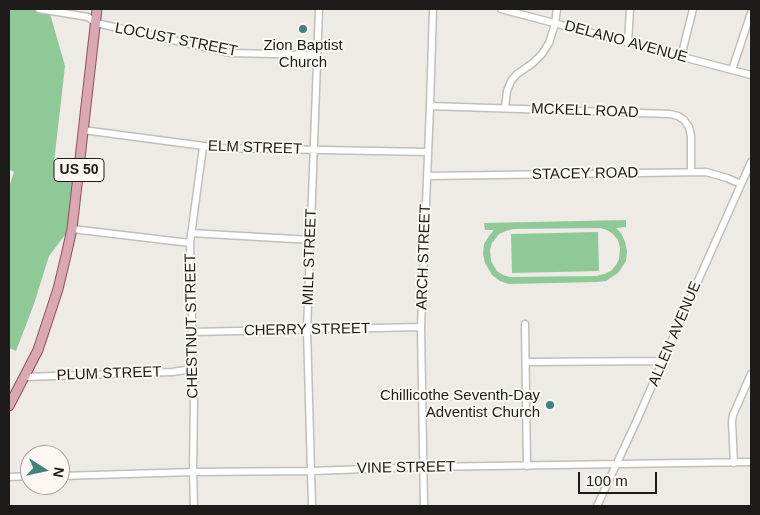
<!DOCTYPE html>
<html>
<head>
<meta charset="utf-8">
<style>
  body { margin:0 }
  #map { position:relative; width:760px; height:515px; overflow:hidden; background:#eeeae5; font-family:Arial,sans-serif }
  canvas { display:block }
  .frame { position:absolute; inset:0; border:10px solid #1e1c1a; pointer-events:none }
  .north { position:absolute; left:20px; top:445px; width:50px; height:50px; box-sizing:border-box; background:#fcf7f2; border:1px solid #a39f9c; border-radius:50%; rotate:100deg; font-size:14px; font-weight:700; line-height:20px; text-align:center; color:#1e1c1a }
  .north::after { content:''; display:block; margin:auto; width:18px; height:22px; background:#3e847b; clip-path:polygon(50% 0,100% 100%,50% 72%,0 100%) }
  .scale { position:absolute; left:578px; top:472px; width:79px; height:22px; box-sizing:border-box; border:2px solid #1e1c1a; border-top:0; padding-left:6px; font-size:15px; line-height:18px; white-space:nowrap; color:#1e1c1a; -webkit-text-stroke:4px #fcf7f2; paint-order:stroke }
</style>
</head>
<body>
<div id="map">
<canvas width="760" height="515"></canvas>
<div class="frame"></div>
<div class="north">N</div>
<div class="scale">100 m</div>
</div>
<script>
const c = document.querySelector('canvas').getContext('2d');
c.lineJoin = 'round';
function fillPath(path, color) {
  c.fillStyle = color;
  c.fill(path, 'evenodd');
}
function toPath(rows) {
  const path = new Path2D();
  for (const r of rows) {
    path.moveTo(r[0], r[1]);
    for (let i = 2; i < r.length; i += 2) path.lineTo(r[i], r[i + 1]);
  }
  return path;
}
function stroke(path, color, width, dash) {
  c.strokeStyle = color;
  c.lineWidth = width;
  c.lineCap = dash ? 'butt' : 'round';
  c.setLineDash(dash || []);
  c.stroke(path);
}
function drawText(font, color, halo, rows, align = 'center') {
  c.font = font + ' Arial,sans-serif';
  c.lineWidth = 4;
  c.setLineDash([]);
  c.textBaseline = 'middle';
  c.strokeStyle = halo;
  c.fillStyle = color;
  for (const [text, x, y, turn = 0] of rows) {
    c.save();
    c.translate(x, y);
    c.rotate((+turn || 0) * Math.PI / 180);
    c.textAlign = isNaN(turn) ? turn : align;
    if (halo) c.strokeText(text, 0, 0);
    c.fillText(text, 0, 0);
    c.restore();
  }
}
fillPath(toPath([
  [9,9,39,9,49,10,65,66,54,162,76,165,68,231,49,256,34,304,16,351,9,348,9,187,14,172,9,169],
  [626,220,626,227,616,228,621,233,625,242,627,251,626,261,618,273,606,281,597,282,509,284,500,281,492,275,485,263,483,254,484,244,489,236,494,230,485,230,484,223],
  [600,228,607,230,613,234,618,240,620,248,619,259,616,265,611,271,604,274,597,276,510,277,503,275,497,271,491,261,490,250,492,243,499,234,506,231,513,229],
  [598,232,599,271,512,273,511,234]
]), '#8fc998');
const minor = toPath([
  [39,9,88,17,96,23,231,53,317,55],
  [501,9,751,75],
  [628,43,630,9],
  [681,57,693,9],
  [732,70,751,13],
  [430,106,670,114,678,116,684,120,689,127,691,136,691,172],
  [505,108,507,91,511,81,517,74,533,63,542,54,549,43,555,24,557,9],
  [83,130,219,148,428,152],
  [427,176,706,172,727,178,741,184],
  [72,229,190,243],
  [191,233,311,240],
  [525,324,527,466],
  [192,332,421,327],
  [526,362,664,361],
  [25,377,172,372,193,369],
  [734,463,732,422,733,415,751,374],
  [60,476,193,472,311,471,424,467,751,462],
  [9,477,30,476],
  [194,506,193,472,194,395,190,243,203,147],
  [312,506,307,330,319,9],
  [424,506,421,327,430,106,433,9],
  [597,506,637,420,698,281,751,162]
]);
const major = toPath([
  [9,406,38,350,58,289,65,260,72,229,97,9]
]);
stroke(minor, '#c2beb9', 9);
stroke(major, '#89515c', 11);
stroke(minor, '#fff', 6);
stroke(major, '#dba7b3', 9);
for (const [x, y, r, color] of [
  [303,29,5,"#3e847b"],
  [550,405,5,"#3e847b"]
]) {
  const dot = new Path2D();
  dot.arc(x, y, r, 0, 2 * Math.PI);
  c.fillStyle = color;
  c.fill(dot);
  stroke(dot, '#fcf7f2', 2);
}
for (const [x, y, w] of [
  [79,170,50]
]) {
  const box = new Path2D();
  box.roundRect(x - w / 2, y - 11.5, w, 23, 4);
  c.fillStyle = '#fcf7f2';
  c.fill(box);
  stroke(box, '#1e1c1a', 1);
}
drawText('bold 14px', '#1e1c1a', null, [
  ["US 50",79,170]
]);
drawText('15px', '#1e1c1a', '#fcf7f2', [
  ["LOCUST STREET",176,40,11],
  ["DELANO AVENUE",626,42,15],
  ["MCKELL ROAD",585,111,2],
  ["ELM STREET",255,148,2],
  ["STACEY ROAD",585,174,-1],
  ["MILL STREET",310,257,-88],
  ["ARCH STREET",424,257,-88],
  ["CHESTNUT STREET",192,326,-91],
  ["CHERRY STREET",307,330,-1],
  ["ALLEN AVENUE",675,334,-67],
  ["PLUM STREET",109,374,-2],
  ["VINE STREET",406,468,-1]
]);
drawText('15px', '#1e1c1a', '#fcf7f2', [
  ["Zion Baptist",303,46],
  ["Church",303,63],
  ["Chillicothe Seventh-Day",540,396,"right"],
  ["Adventist Church",540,413,"right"]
]);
</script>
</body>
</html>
